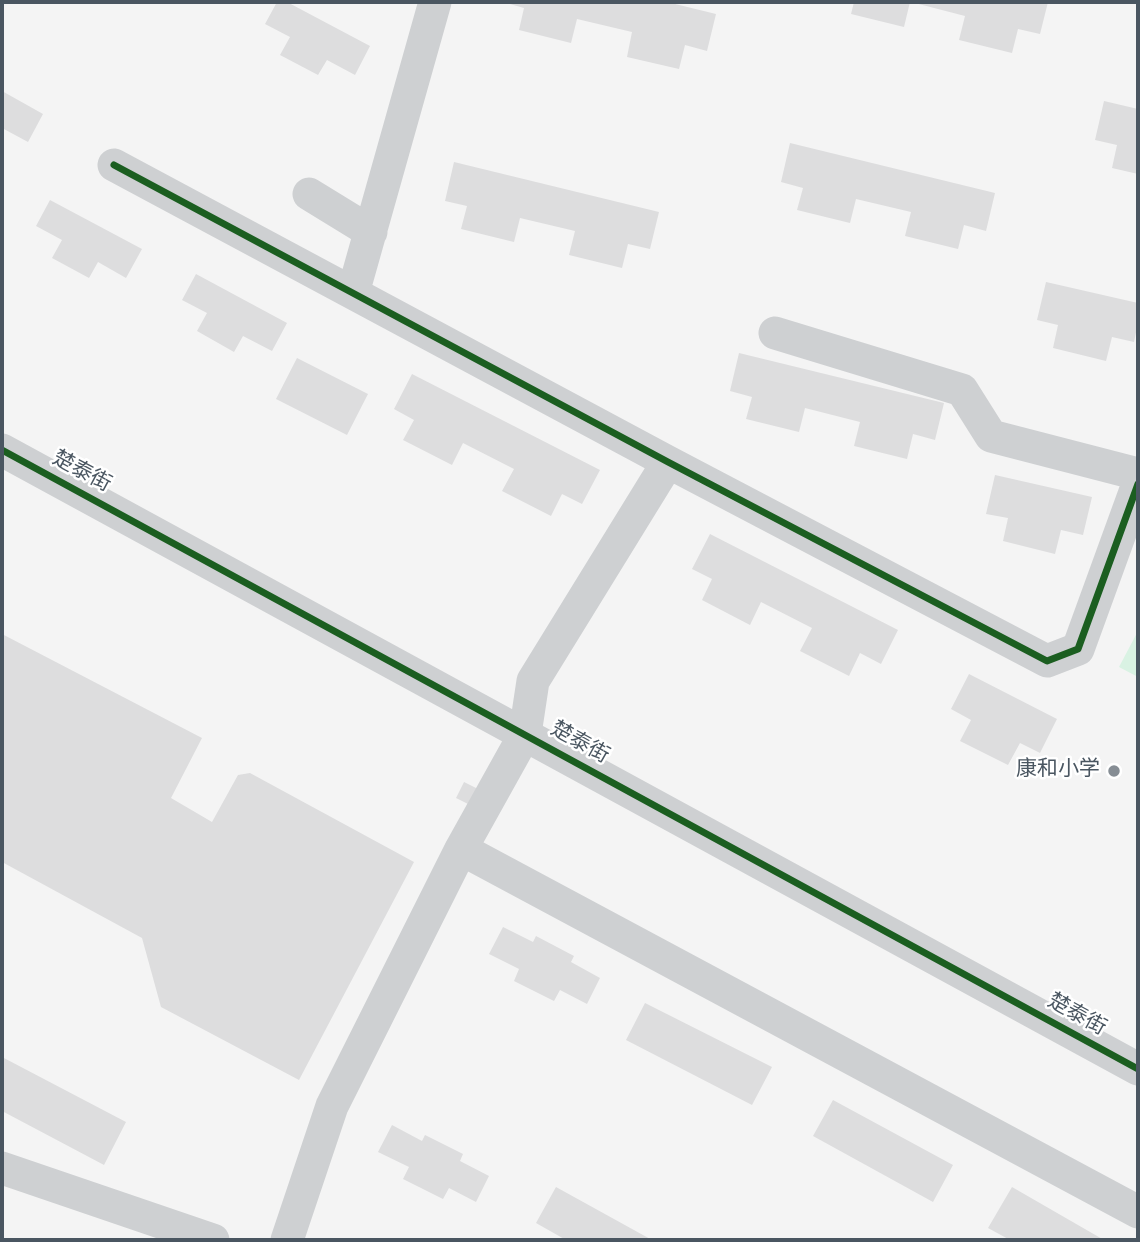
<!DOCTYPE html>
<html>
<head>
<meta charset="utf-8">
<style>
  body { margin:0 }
  #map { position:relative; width:1140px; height:1242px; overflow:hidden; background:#f4f4f4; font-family:Overpass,sans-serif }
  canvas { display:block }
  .frame { position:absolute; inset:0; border:4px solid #4a5661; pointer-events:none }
</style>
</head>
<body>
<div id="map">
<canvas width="1140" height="1242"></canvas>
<div class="frame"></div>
</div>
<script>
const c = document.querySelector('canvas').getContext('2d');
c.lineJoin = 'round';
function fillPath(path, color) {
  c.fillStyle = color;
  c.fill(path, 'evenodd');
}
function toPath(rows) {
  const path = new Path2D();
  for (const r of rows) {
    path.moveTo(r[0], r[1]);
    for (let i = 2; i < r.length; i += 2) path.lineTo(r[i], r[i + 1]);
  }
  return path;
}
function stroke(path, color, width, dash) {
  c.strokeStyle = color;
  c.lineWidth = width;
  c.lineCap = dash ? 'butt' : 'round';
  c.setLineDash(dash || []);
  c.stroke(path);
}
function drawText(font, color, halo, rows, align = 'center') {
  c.font = font + ' Overpass,"Noto Sans SC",sans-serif';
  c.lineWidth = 5;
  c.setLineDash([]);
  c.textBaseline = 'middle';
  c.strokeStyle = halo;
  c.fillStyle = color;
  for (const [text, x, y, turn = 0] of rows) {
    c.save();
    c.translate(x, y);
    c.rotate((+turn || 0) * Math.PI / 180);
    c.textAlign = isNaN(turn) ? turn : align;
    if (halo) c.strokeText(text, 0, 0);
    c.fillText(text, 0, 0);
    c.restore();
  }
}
fillPath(toPath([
  [1138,631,1138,677,1119,667]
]), '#d9f2e3');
fillPath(toPath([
  [277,2,287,2,370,46,355,75,327,60,318,75,280,55,290,37,265,24],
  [503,2,667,2,716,14,707,51,685,45,679,69,627,57,632,32,577,19,571,43,519,30,524,8],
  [854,2,910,2,904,27,851,14],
  [911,2,1048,2,1040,34,1018,29,1012,53,959,40,965,16],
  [2,91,43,114,28,142,2,128],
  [1104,101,1138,109,1138,174,1112,168,1117,145,1095,140],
  [790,143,995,193,986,231,964,225,958,249,905,236,911,212,856,199,850,223,797,210,803,188,781,182],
  [454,162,659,212,650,249,628,244,622,268,569,255,575,231,520,218,514,242,461,229,467,206,445,201],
  [50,200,142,249,126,278,98,262,89,278,52,258,62,240,36,226],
  [196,274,287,323,272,351,243,336,234,352,197,331,207,313,182,300],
  [1046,282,1138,303,1138,323,1134,342,1112,337,1106,361,1053,348,1058,325,1037,320],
  [739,353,944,403,935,440,913,434,907,459,854,446,860,422,805,408,799,432,746,419,752,397,730,391],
  [297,358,368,394,347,435,276,399],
  [412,374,600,470,582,504,562,494,551,516,502,491,514,469,463,443,452,465,403,440,414,420,394,409],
  [995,475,1092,497,1083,535,1061,530,1055,554,1003,541,1008,518,986,514],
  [710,534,898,630,881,664,860,653,849,676,800,651,812,628,761,602,750,625,702,600,712,579,692,569],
  [2,634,202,738,171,798,212,822,238,775,250,773,414,862,299,1080,161,1007,142,938,2,862],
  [969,674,1057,719,1040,753,1020,743,1008,765,960,741,971,720,951,709],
  [464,782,482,791,474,807,456,798],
  [503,927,533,942,536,936,574,956,571,962,600,978,587,1004,560,990,554,1001,514,981,519,969,489,954],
  [645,1003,772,1067,752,1105,626,1040],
  [2,1057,126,1122,104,1165,2,1111],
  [833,1100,953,1165,933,1202,813,1136],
  [392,1125,422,1141,425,1135,463,1154,460,1161,489,1176,476,1202,449,1188,443,1199,403,1179,409,1167,378,1152],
  [556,1187,652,1240,566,1240,536,1223],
  [1012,1187,1104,1240,1010,1240,988,1228]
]), '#ddddde');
stroke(toPath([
  [114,165,668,462,1047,661,1078,649,1138,484],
  [309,194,371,232],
  [353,293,435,2],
  [775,333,962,390,991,436,1138,474],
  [2,450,1138,1069],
  [461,849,1138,1212],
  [2,1168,213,1240],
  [287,1240,332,1106,461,849,525,734,533,681,668,462]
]), '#ced0d2', 33);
stroke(toPath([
  [114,165,668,462,1047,661,1078,649,1138,484],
  [2,450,1138,1069]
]), '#1b5e20', 7);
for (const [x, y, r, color] of [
  [1114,771,7,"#868d94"]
]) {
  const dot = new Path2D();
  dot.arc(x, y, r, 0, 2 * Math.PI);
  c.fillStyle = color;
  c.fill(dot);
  stroke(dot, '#fff', 2.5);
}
drawText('21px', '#4a5661', '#fff', [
  ["楚泰街",81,473,28],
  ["楚泰街",579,744,29],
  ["楚泰街",1076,1016,29]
]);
drawText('21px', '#4a5661', '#fff', [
  ["康和小学",1100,771]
], 'right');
</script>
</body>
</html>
